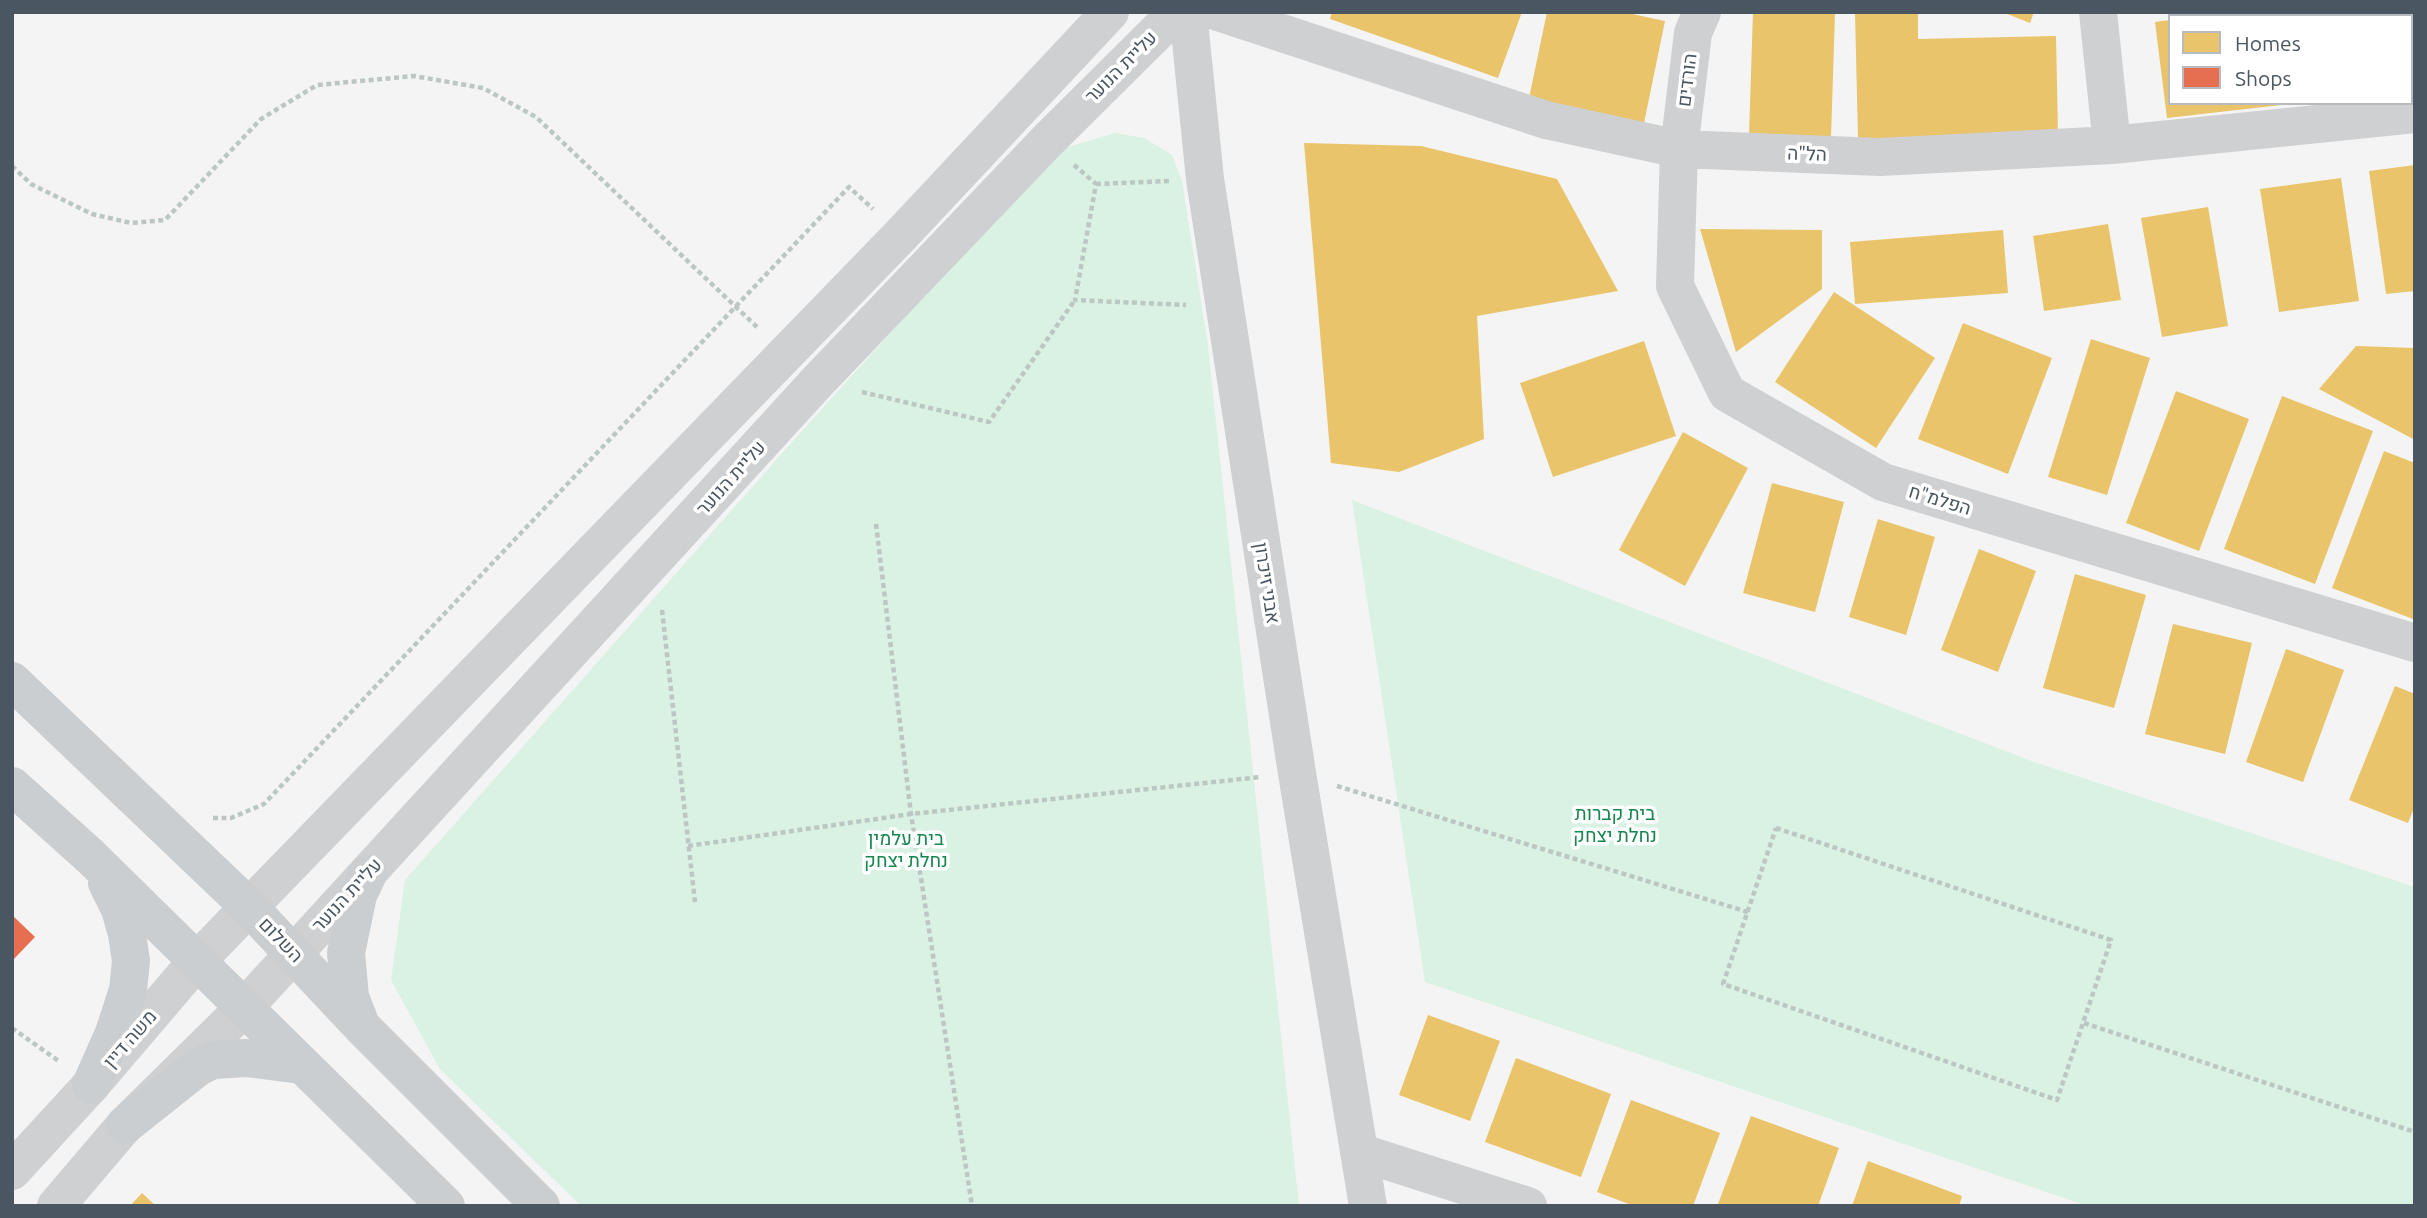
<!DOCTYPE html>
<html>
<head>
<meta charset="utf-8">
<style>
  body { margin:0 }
  #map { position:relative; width:2427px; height:1218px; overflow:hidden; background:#f4f4f4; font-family:Ubuntu,sans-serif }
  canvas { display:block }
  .frame { position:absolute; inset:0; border:14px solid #4a5661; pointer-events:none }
  .legend { position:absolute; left:2168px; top:14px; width:245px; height:91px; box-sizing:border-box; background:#fff; border:2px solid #b7bbc0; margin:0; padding:9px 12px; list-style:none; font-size:21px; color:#4a5661 }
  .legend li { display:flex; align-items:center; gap:14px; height:35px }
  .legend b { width:35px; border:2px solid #b7bbc0 }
</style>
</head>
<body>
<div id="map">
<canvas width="2427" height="1218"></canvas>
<div class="frame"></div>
<ul class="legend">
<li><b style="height:19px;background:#e9c46a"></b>Homes</li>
<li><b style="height:19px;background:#e76f51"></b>Shops</li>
</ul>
</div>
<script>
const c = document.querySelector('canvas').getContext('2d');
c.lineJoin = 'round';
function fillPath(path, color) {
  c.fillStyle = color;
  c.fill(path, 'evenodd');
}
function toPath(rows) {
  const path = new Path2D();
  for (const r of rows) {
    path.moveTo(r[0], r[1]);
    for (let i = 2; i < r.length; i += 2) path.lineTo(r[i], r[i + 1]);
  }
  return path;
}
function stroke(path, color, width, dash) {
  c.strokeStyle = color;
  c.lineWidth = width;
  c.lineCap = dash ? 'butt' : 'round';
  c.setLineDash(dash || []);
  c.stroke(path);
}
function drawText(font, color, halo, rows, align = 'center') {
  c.font = font + ' Ubuntu,Heebo,sans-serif';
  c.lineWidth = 7;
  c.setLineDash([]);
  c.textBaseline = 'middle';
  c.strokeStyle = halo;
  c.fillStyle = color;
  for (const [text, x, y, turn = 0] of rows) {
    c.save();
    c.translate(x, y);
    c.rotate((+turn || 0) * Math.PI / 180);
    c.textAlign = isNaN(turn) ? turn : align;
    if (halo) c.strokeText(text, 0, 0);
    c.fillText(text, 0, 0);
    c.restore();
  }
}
fillPath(toPath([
  [1115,133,1144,138,1172,155,1182,181,1208,346,1299,1206,581,1206,440,1069,391,980,405,880,784,451,1022,187,1065,148],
  [1352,500,2034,762,2415,887,2415,1206,2088,1206,1425,982]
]), '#d9f2e3');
fillPath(toPath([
  [1332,12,1522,12,1498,78,1330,19],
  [1547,12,1623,12,1665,21,1643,128,1528,103],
  [1753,12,1835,12,1831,138,1749,135],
  [1855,12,1918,12,1918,39,2056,36,2058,135,1858,139],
  [2002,12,2034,12,2030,23],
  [2239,12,2286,12,2287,16,2224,16],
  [2329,12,2396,12,2396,16,2330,16],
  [2170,20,2170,103,2281,105,2167,118,2155,22],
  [1304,143,1421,146,1557,179,1618,291,1477,316,1484,439,1399,472,1331,463],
  [2415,165,2415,291,2386,294,2369,171],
  [2341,178,2359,301,2279,312,2260,189],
  [2208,207,2228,326,2162,337,2141,218],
  [2108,224,2121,300,2044,311,2033,236],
  [1700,229,1822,230,1822,289,1736,352],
  [2003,230,2008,293,1855,304,1850,242],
  [1834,292,1935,358,1876,448,1775,382],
  [1963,323,2052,358,2008,474,1918,439],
  [2091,339,2150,358,2107,495,2048,477],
  [1644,341,1676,436,1553,477,1520,383],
  [2356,346,2415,348,2415,440,2319,389],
  [2176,391,2249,419,2199,551,2126,523],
  [2282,396,2373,431,2315,584,2224,549],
  [1683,432,1748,468,1685,586,1619,550],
  [2384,451,2415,463,2413,619,2332,588],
  [1772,483,1844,502,1815,612,1743,593],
  [1878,519,1935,537,1906,635,1849,617],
  [1979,549,2036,571,1998,672,1941,650],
  [2075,574,2146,595,2114,708,2043,688],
  [2173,624,2252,643,2225,754,2145,734],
  [2286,649,2344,670,2303,782,2246,762],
  [2395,686,2415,694,2415,806,2408,823,2349,800],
  [1428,1015,1500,1041,1470,1121,1399,1095],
  [1516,1058,1611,1094,1581,1177,1485,1142],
  [1631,1100,1720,1133,1693,1206,1634,1206,1597,1192],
  [1751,1116,1839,1148,1818,1206,1718,1204],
  [1868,1161,1962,1196,1959,1206,1852,1206],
  [142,1193,156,1206,130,1206]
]), '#e9c46a');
fillPath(toPath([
  [12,915,35,937,12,961]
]), '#e76f51');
stroke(toPath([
  [1074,165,1096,184,1075,300,1186,305],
  [12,166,31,184,92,214,131,223,165,220,261,119,317,85,414,76,483,88,536,117,757,327],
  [1096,184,1169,181],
  [862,392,989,422,1075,300],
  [876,524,911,814,972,1206],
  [662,610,695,902],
  [1337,786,1748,912],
  [213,818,231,818,264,804,849,187,873,209],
  [1776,828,2111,940,2057,1100,1723,984,1776,828],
  [688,846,911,814,1261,777],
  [2084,1023,2415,1132],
  [12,1028,60,1062]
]), '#bcc7c4', 4.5, [5, 3.5]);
stroke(toPath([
  [1188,12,1205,179,1297,773,1368,1206],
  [1218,12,1546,120,1679,149,1880,157,2112,145,2415,114],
  [1702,12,1693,33,1679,149,1675,286,1727,393,1883,482,2415,643],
  [2098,12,2112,145],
  [1359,1152,1528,1206],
  [12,1171,91,1085,196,962,249,907,901,235,1110,12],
  [56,1206,125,1125,243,1009,818,381,1047,141,1177,12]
]), '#ced0d2', 38);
stroke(toPath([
  [12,681,249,907,363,1028,541,1206],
  [12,786,91,857,446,1206],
  [359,1020,350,997,346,953,358,895,368,874],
  [91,1085,114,1033,128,990,131,961,127,934,120,909,107,883],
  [125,1125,198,1067,213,1060,246,1058,301,1065]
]), '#caced1', 38);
drawText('19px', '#4a5661', '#fff', [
  ["עליית הנוער",1121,67,-45],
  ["הורדים",1687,80,-83],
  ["הל\"ה",1807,154,2],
  ["עליית הנוער",731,478,-48],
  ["הפלמ\"ח",1940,500,17],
  ["אבני זיכרון",1267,583,81],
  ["עליית הנוער",347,895,-47],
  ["השלום",281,940,46],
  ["משה דיין",130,1039,-49]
]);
drawText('19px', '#17864f', '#fff', [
  ["בית קברות",1615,814],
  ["נחלת יצחק",1615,836],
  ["בית עלמין",906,839],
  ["נחלת יצחק",906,861]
]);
</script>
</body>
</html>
